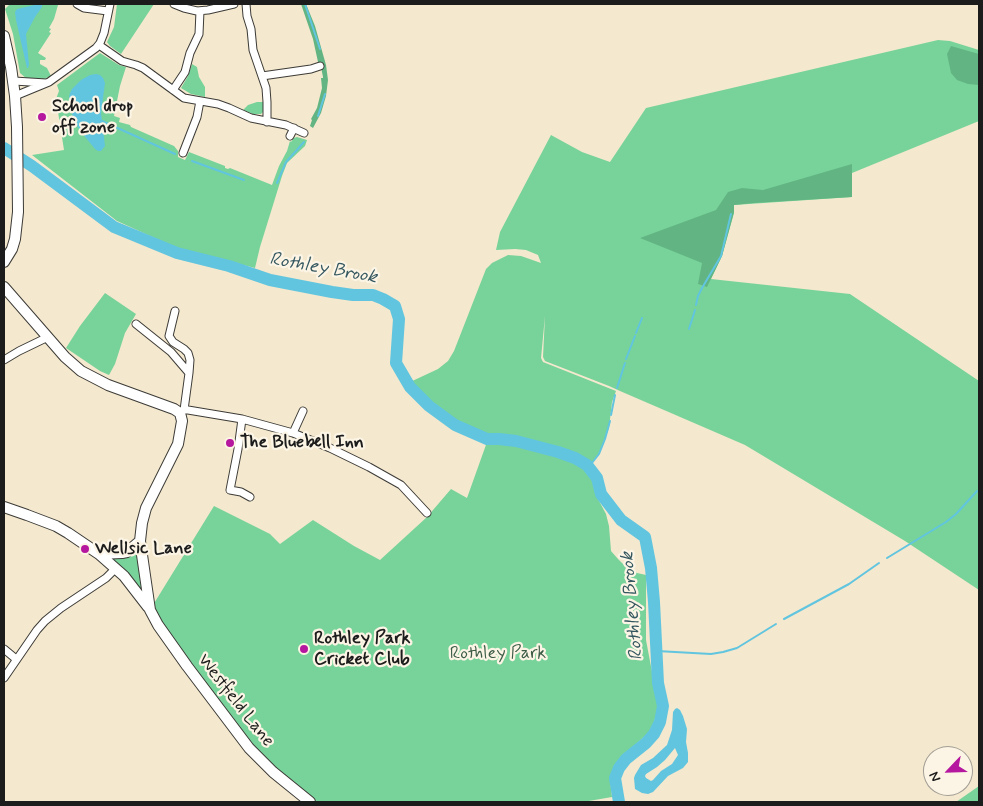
<!DOCTYPE html>
<html>
<head>
<meta charset="utf-8">
<style>
  body { margin:0 }
  #map { position:relative; width:983px; height:806px; overflow:hidden; background:#f4e8ce; font-family:Mynerve,sans-serif }
  canvas { display:block }
  .frame { position:absolute; inset:0; border:5px solid #1c1c1c; pointer-events:none }
  .north { position:absolute; left:923px; top:746px; width:50px; height:50px; box-sizing:border-box; background:#fcf5e5; border:1px solid #a29e95; border-radius:50%; rotate:246deg; font-size:14px; font-weight:700; line-height:20px; text-align:center; color:#1c1c1c }
  .north::after { content:''; display:block; margin:auto; width:18px; height:22px; background:#b5179e; clip-path:polygon(50% 0,100% 100%,50% 72%,0 100%) }
</style>
</head>
<body>
<div id="map">
<canvas width="983" height="806"></canvas>
<div class="frame"></div>
<div class="north">N</div>
</div>
<script>
const c = document.querySelector('canvas').getContext('2d');
c.lineJoin = 'round';
function fillPath(path, color) {
  c.fillStyle = color;
  c.fill(path, 'evenodd');
}
function toPath(rows) {
  const path = new Path2D();
  for (const r of rows) {
    path.moveTo(r[0], r[1]);
    for (let i = 2; i < r.length; i += 2) path.lineTo(r[i], r[i + 1]);
  }
  return path;
}
function stroke(path, color, width, dash) {
  c.strokeStyle = color;
  c.lineWidth = width;
  c.lineCap = dash ? 'butt' : 'round';
  c.setLineDash(dash || []);
  c.stroke(path);
}
function drawText(font, color, halo, rows, align = 'center') {
  c.font = font + ' Mynerve,sans-serif';
  c.lineWidth = 4.5;
  c.setLineDash([]);
  c.textBaseline = 'middle';
  c.strokeStyle = halo;
  c.fillStyle = color;
  for (const [text, x, y, turn = 0] of rows) {
    c.save();
    c.translate(x, y);
    c.rotate((+turn || 0) * Math.PI / 180);
    c.textAlign = isNaN(turn) ? turn : align;
    if (halo) c.strokeText(text, 0, 0);
    c.fillText(text, 0, 0);
    c.restore();
  }
}
fillPath(toPath([
  [10,4,58,5,54,19,49,28,51,29,49,32,51,33,38,53,46,58,45,60,40,60,40,64,47,68,51,76,44,79,36,80,27,79,20,73,13,34,5,9],
  [117,4,154,4,121,54,110,46,107,42,114,27],
  [938,40,950,41,979,50,979,121,852,173,852,197,734,205,734,213,722,256,711,279,850,294,979,381,979,590,905,541,745,445,620,391,609,386,545,361,543,357,545,316,541,358,543,362,616,391,612,402,609,428,605,439,599,454,588,468,587,472,595,484,597,497,606,514,609,526,611,551,618,559,626,567,637,573,646,575,646,640,656,693,658,709,654,722,649,732,631,749,624,754,616,765,610,780,612,797,583,802,315,802,261,756,165,630,153,605,214,506,270,534,280,544,313,520,354,546,380,560,427,517,451,489,467,498,487,442,487,440,455,425,429,406,410,387,408,383,438,369,448,361,454,351,486,269,492,263,508,255,521,256,541,263,538,255,526,250,515,249,496,250,500,232,551,135,582,152,610,162,646,108],
  [100,53,119,65,126,67,120,86,114,116,120,118,119,122,130,125,131,127,174,146,178,151,178,157,185,160,189,152,225,166,225,168,228,169,230,168,272,185,279,166,287,151,290,141,291,142,294,138,297,137,307,140,305,146,287,163,282,176,260,247,255,268,177,248,117,221,32,155,64,150,56,99,59,91,57,85],
  [192,64,197,67,199,77,205,87,205,97,191,94,181,88,188,76],
  [257,102,263,102,263,112,261,114,253,114,243,110,248,105],
  [105,293,136,314,125,333,115,364,109,375,100,371,66,348,80,326],
  [136,548,143,586,139,589,111,560,112,557],
  [979,786,979,802,956,802]
]), '#78d39a');
fillPath(toPath([
  [301,4,306,4,315,26,326,65,328,80,326,96,321,113,313,128,310,126,312,120,311,119,317,108,322,88,321,78,323,78,323,77,320,62,318,62,313,39],
  [951,46,979,54,979,85,968,84,957,80,951,73,947,54],
  [852,164,852,197,754,203,734,205,734,212,722,256,707,287,698,284,702,263,640,238,716,210,728,192,742,188,763,190]
]), '#62b582');
fillPath(toPath([
  [39,4,42,5,42,7,35,17,26,34,29,65,28,68,27,68,16,20,15,12,17,9],
  [96,74,100,75,103,78,105,83,101,113,105,146,101,151,98,151,95,149,82,133,74,121,71,110,69,97,70,93,72,89,81,80,90,75],
  [677,708,680,710,683,716,687,729,686,742,688,753,688,762,683,768,668,776,653,792,648,794,642,793,635,789,634,778,635,775,641,765,653,758,667,745,672,730,673,712,675,709],
  [675,748,678,755,672,764,661,771,653,780,651,781,646,778,645,776,646,774,657,767,665,760]
]), '#61c5df');
stroke(toPath([
  [305,4,320,49],
  [318,116,325,94],
  [102,121,175,154],
  [192,161,244,180],
  [277,183,286,162,304,142],
  [696,305,698,296,702,288,721,256,731,214],
  [689,329,695,310],
  [636,333,642,318],
  [626,359,635,336],
  [617,388,625,363],
  [611,415,615,395],
  [588,468,599,454,605,439,610,421],
  [887,558,946,522,956,514,977,491],
  [784,619,849,584,879,563],
  [657,651,711,654,723,652,737,648,776,624]
]), '#61c5df', 2);
stroke(toPath([
  [4,148,32,166,114,227,177,253,229,266,270,280,332,292,353,295,373,295,383,299,395,306,399,319,396,363,410,387,429,406,455,425,487,439,499,439,516,441,558,452,575,458,587,465,597,478,601,494,621,520,645,537,651,568,654,602,658,683,663,706,660,722,654,734,646,743,626,759,619,768,615,778,619,802]
]), '#61c5df', 12);
const street = toPath([
  [77,4,84,8,108,11],
  [174,4,184,8,197,11,208,10,234,4],
  [246,4,247,16,251,29,253,50,266,88,267,102,267,122],
  [99,45,122,61,136,65,143,68,184,98,218,104,229,108,251,118,286,125,304,133],
  [262,76,311,69,320,66],
  [14,81,46,83],
  [173,90,185,72,190,53,199,34,200,11],
  [15,96,49,82,96,48,100,43,104,33,110,4],
  [290,136,294,128],
  [183,153,197,117,200,101],
  [175,311,169,336,173,342,184,349,188,353,190,360,189,373],
  [136,324,171,352,189,373,184,410],
  [4,360,19,351,48,337],
  [180,413,184,410,188,410,242,419,293,433,330,448,369,467,401,485,427,513],
  [242,419,238,449,230,490,241,492,250,497],
  [293,433,303,411],
  [4,649,16,659],
  [4,678,37,630,45,621,61,608,106,578,116,568]
]);
const secondary = toPath([
  [4,36,11,67,15,96,17,127,18,212,15,239,12,249,4,262],
  [4,287,65,357,81,371,108,385,174,409,180,413,182,421,178,444,146,508,142,523,140,541,150,610,158,625,187,666,249,748,273,772,310,802],
  [4,507,27,515,56,526,68,533,99,554,124,576,148,607],
  [99,554,122,553,127,552,140,541]
]);
stroke(street, '#3c3b37', 9);
stroke(secondary, '#3c3b37', 12);
stroke(street, '#fff', 7);
stroke(secondary, '#fff', 10);
for (const [x, y, r, color] of [
  [42,117,5,"#b5179e"],
  [230,443,5,"#b5179e"],
  [85,549,5,"#b5179e"],
  [304,649,5,"#b5179e"]
]) {
  const dot = new Path2D();
  dot.arc(x, y, r, 0, 2 * Math.PI);
  c.fillStyle = color;
  c.fill(dot);
  stroke(dot, '#fcf5e5', 2);
}
drawText('bold 18px', '#1c1c1c', '#fcf5e5', [
  ["School drop",52,107],
  ["off zone",52,128],
  ["The Bluebell Inn",240,443],
  ["Wellsic Lane",95,549],
  ["Rothley Park",314,639],
  ["Cricket Club",314,660]
], 'left');
drawText('18px', '#3c5c48', '#fcf5e5', [
  ["Rothley Park",498,654]
]);
drawText('18px', '#1c1c1c', '#fcf5e5', [
  ["Westfield Lane",235,701,52]
]);
drawText('italic 19px', '#345760', '#fcf5e5', [
  ["Rothley Brook",323,269,10],
  ["Rothley Brook",633,606,-95]
]);
</script>
</body>
</html>
